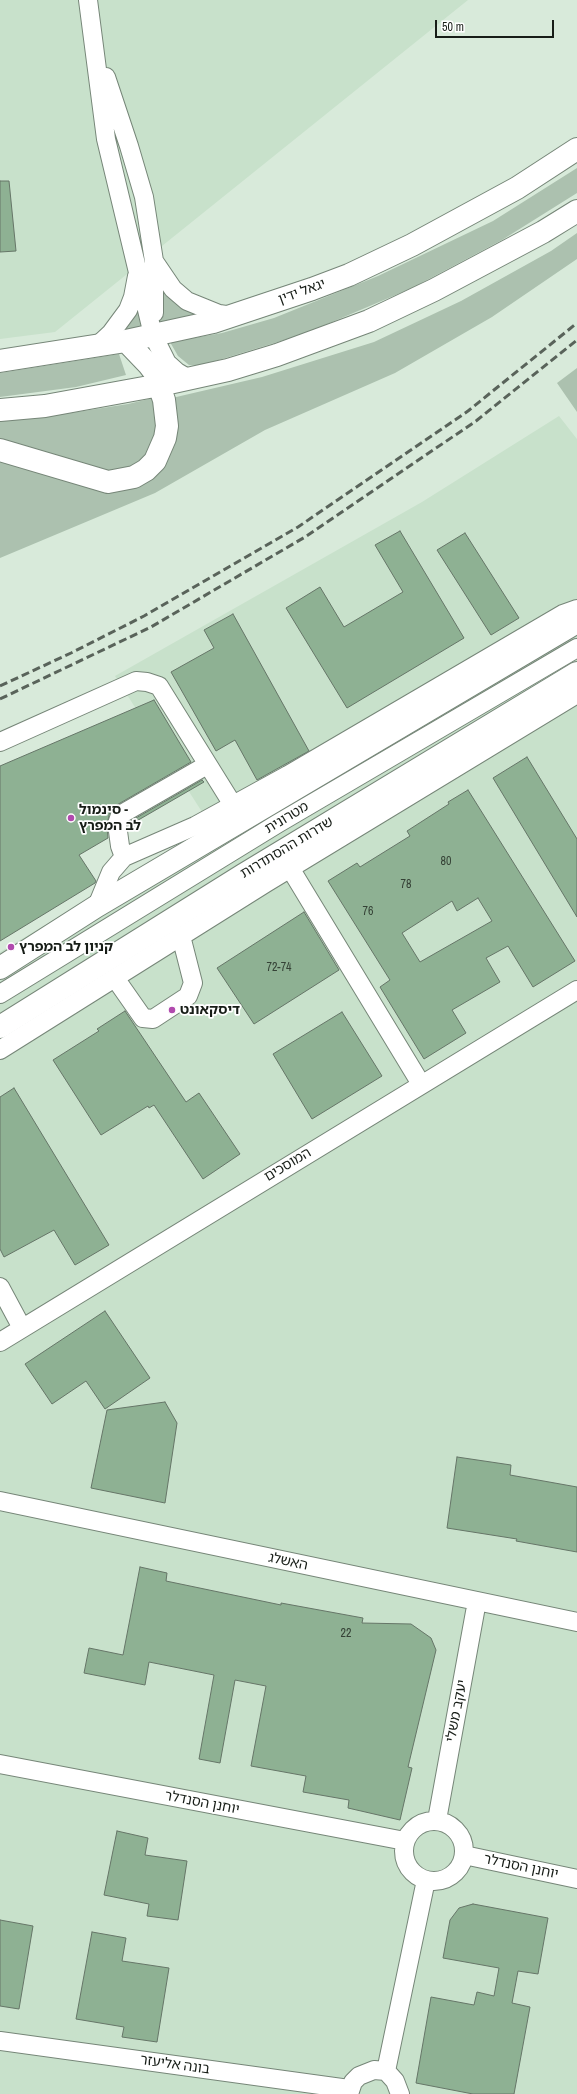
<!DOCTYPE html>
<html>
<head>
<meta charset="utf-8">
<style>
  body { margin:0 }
  #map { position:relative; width:577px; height:2094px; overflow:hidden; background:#d8eada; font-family:"Archivo Narrow",sans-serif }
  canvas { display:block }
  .scale { position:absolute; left:435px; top:20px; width:119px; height:18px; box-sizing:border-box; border:2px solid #171d17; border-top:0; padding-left:5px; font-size:12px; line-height:14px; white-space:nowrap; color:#171d17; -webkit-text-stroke:3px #fff; paint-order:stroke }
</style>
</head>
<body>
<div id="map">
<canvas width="577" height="2094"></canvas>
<div class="scale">50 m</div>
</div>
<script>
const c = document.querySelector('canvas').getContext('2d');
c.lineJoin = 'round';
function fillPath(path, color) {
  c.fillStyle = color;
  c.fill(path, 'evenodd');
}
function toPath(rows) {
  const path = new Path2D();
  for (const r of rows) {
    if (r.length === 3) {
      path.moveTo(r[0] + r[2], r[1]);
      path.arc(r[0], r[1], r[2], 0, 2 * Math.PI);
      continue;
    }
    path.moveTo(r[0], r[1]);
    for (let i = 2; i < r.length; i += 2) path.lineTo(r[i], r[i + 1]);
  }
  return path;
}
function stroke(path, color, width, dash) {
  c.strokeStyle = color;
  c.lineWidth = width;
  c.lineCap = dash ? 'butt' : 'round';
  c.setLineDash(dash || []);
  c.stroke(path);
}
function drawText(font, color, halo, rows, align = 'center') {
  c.font = font + ' "Archivo Narrow","Noto Sans Hebrew",sans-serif';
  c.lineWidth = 3.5;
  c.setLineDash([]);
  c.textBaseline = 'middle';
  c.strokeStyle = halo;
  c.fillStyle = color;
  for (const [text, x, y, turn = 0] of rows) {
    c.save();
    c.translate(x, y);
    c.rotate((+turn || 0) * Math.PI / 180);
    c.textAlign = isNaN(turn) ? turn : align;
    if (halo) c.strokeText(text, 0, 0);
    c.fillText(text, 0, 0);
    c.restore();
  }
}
fillPath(toPath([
  [0,0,468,0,55,332,0,339],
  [559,416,577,439,577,2094,0,2094,0,952,211,826,115,676,422,502]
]), '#c8e1cb');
fillPath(toPath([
  [577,168,577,193,502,240,412,288,304,334,199,366,189,365,178,356,170,342,222,333,274,318,378,276,493,221],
  [577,233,577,259,492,317,395,373,265,430,155,493,0,558,0,460,135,486,172,398,262,377,374,342,461,301,551,251],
  [161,286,207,317,158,329],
  [140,298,147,331,109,341],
  [119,354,126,375,76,387,0,397,0,373],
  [577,368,577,412,557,383],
  [153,398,158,433,148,457,118,476,0,444,0,420,77,412,128,404]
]), '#acc1af');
const building = toPath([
  [0,181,9,181,16,251,0,252,0,181],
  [400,531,464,638,347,708,286,608,320,587,344,627,403,592,375,545,400,531],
  [465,533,519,618,491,635,437,550,465,533],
  [233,614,309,751,257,780,235,740,216,751,171,672,214,648,204,630,233,614],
  [154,700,191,762,115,806,110,811,107,825,108,838,79,855,96,881,95,883,0,941,0,766,154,700],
  [527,757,577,839,577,917,493,778,527,757],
  [202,780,204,782,128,826,129,822,202,780],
  [468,790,575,961,533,987,508,946,486,958,500,982,452,1010,466,1033,424,1059,380,987,390,980,328,881,357,863,360,867,410,836,407,831,449,804,448,802,468,790],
  [478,898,492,921,420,962,402,933,452,901,457,911,478,898],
  [304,912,339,970,254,1024,217,968,304,912],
  [125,1011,186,1102,199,1093,240,1154,203,1179,154,1105,149,1108,148,1106,101,1135,53,1060,99,1031,97,1029,125,1011],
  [342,1012,382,1076,312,1119,273,1054,342,1012],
  [14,1088,109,1245,75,1265,54,1230,4,1257,0,1249,0,1097,14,1088],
  [105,1311,150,1378,105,1409,86,1381,52,1404,25,1364,105,1311],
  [165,1402,177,1423,165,1503,91,1488,107,1410,165,1402],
  [457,1457,511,1465,510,1475,577,1487,577,1552,516,1541,517,1539,447,1528,457,1457],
  [140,1567,167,1573,166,1581,281,1605,281,1603,363,1618,362,1623,411,1624,431,1638,436,1650,408,1767,412,1768,400,1820,348,1808,349,1800,303,1792,306,1776,251,1766,266,1686,235,1680,220,1763,199,1759,214,1675,149,1662,145,1685,84,1673,89,1648,123,1655,140,1567],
  [117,1831,148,1838,145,1855,187,1861,178,1920,147,1916,149,1904,104,1895,117,1831],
  [473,1904,548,1918,538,1974,518,1971,512,2003,530,2007,514,2094,473,2094,416,2083,431,1997,474,2005,477,1992,494,1996,499,1968,443,1958,450,1920,459,1908,473,1904],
  [0,1920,33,1926,19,2009,0,2006,0,1920],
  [92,1932,126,1938,122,1961,169,1968,157,2042,122,2037,124,2027,76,2019,92,1932]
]);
fillPath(building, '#8eb193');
stroke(building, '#667668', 1);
const minor = toPath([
  [88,0,106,139,153,335,167,363,177,372,189,379],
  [106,77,129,146,144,197,154,261,154,313],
  [154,261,173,289,187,301,219,314,233,316],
  [96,347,111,333,128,310,133,297,137,276],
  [0,742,136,681,147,682,159,686,233,805],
  [124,857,120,846,117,824,120,815,207,765],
  [290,868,421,1084],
  [97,906,111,872,124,857,195,826,288,775,563,614,577,609],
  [115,978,143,1018,153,1019,188,996,193,983,181,936],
  [0,994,277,824,577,648],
  [0,1050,266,883,577,694],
  [0,1287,22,1328],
  [0,1342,577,990],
  [0,1501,577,1622],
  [0,1764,405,1841],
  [437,1820,477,1601],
  [434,1851,30],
  [464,1855,577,1879],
  [0,2041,349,2089],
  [386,2071,426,1880],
  [349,2094,353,2082,359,2076,374,2070,386,2071,395,2081,400,2094]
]);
const highway = toPath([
  [0,361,126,341,213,322,312,289,349,275,412,245,517,188,577,149],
  [0,410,45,406,160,385,228,370,277,355,369,321,434,290,543,232,577,211],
  [0,450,108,482,134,477,146,470,155,461,165,438,167,426,164,400,155,373,149,365,126,341],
  [0,968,97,906,577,622],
  [0,1027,243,875,577,673]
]);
stroke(minor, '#768678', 20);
stroke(highway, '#768678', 24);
stroke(minor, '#fff', 18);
stroke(highway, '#fff', 22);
stroke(toPath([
  [0,686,71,653,144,616,298,527,468,411,577,323],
  [0,699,151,627,305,537,476,421,577,340]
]), '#59635a', 3, [8, 4]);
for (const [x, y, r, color] of [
  [71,818,4,"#b14aae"],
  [11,947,4,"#b14aae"],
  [172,1010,4,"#b14aae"]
]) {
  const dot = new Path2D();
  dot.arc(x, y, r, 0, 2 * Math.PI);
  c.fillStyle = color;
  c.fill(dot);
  stroke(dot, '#fff', 1.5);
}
drawText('12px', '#354236', null, [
  ["80",446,862],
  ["78",406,885],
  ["76",368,912],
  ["72-74",279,968],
  ["22",346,1634]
]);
drawText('14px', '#171d17', '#fff', [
  ["יגאל ידין",302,292,-20],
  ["מטרונית",287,818,-31],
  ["שדרות ההסתדרות",287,848,-31],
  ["המוסכים",288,1165,-31],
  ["האשלג",288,1562,12],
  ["יעקב משלי",457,1711,-79],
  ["יוחנן הסנדלר",202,1803,11],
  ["יוחנן הסנדלר",521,1867,12],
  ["בונה אליעזר",175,2065,8]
]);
drawText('bold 14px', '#171d17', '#fff', [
  ["סינמול -",79,810],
  ["לב המפרץ",79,826],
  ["קניון לב המפרץ",19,947],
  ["דיסקאונט",180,1010]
], 'left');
</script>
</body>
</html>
